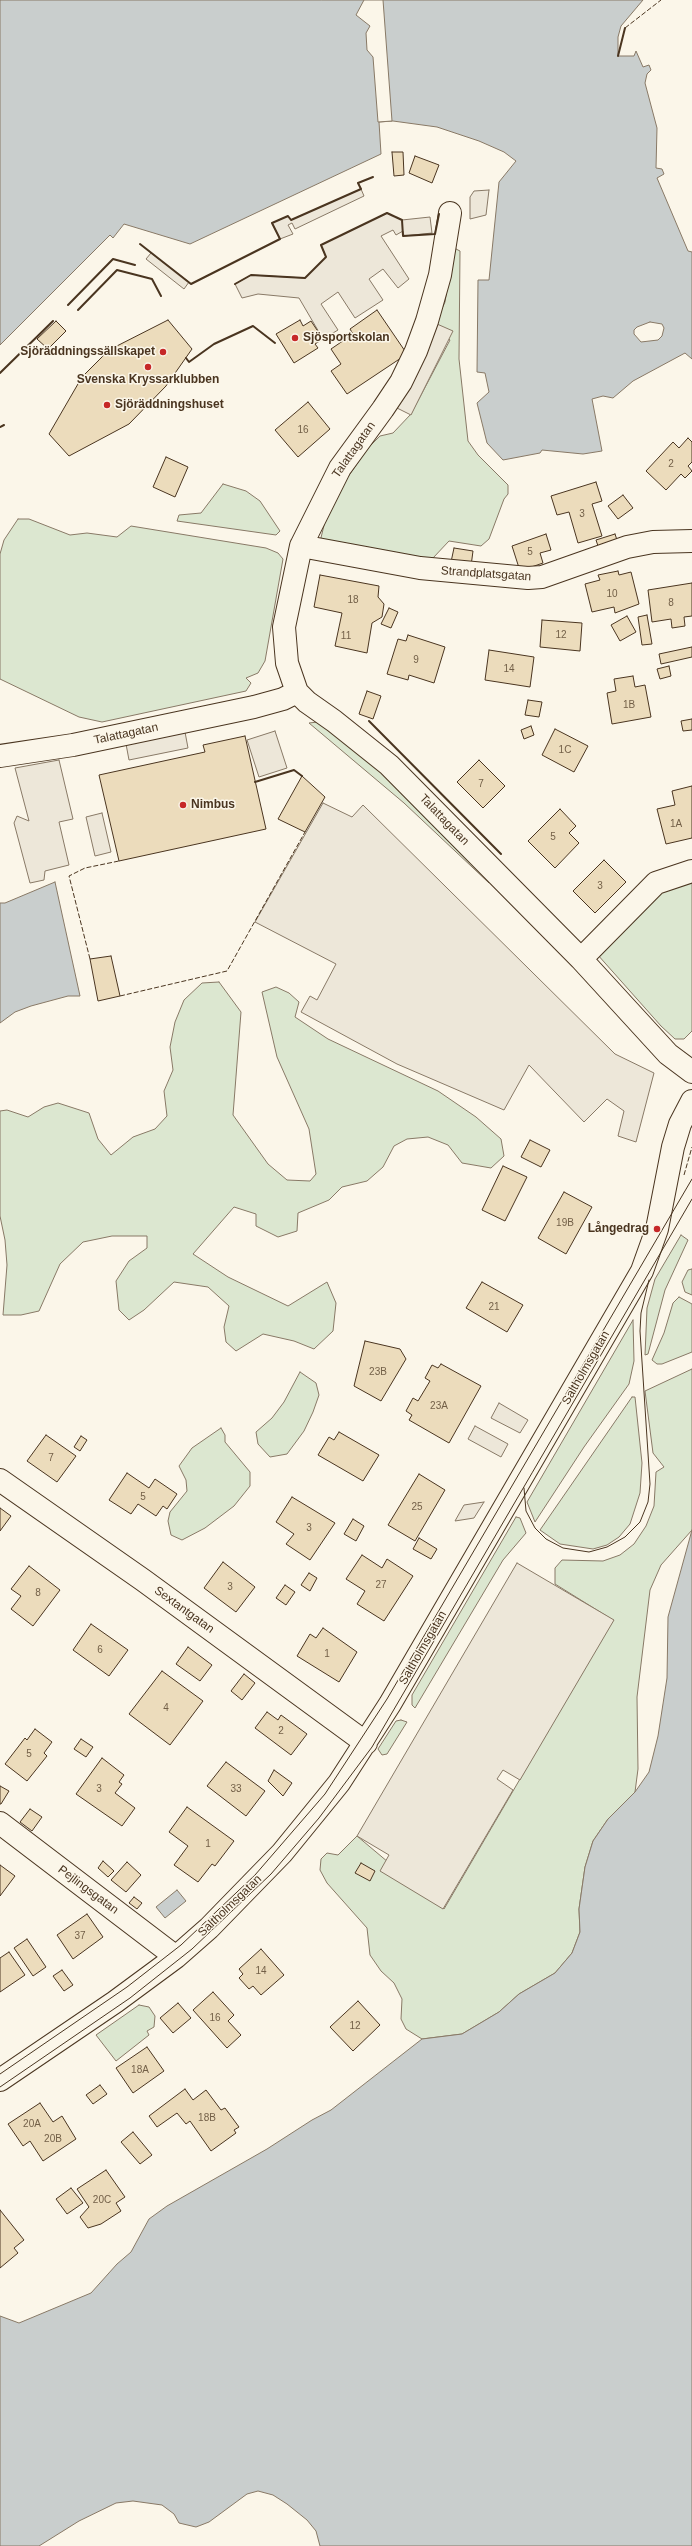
<!DOCTYPE html>
<html>
<head>
<meta charset="utf-8">
<style>
  body { margin:0 }
  canvas { display:block; background:#fbf6e9 }
</style>
</head>
<body>
<canvas width="692" height="2546"></canvas>
<script>
const c = document.querySelector('canvas').getContext('2d');
c.lineJoin = 'round';
function fillPath(path, color) {
  c.fillStyle = color;
  c.fill(path, 'evenodd');
}
function toPath(rows) {
  const path = new Path2D();
  for (const r of rows) {
    path.moveTo(r[0], r[1]);
    for (let i = 2; i < r.length; i += 2) path.lineTo(r[i], r[i + 1]);
  }
  return path;
}
function stroke(path, color, width, dash) {
  c.strokeStyle = color;
  c.lineWidth = width;
  c.lineCap = dash ? 'butt' : 'round';
  c.setLineDash(dash || []);
  c.stroke(path);
}
function drawText(font, color, halo, rows, align = 'center') {
  c.font = font + ' Arial,sans-serif';
  c.lineWidth = 3;
  c.setLineDash([]);
  c.textBaseline = 'middle';
  c.strokeStyle = halo;
  c.fillStyle = color;
  for (const [text, x, y, turn = 0] of rows) {
    c.save();
    c.translate(x, y);
    c.rotate((+turn || 0) * Math.PI / 180);
    c.textAlign = isNaN(turn) ? turn : align;
    if (halo) c.strokeText(text, 0, 0);
    c.fillText(text, 0, 0);
    c.restore();
  }
}
const green = toPath([
  [456,249,460,251,459,359,468,441,478,455,508,485,508,494,504,499,489,539,481,546,449,541,433,558,422,563,319,546,326,517,341,487,367,449,380,436,393,433,411,414,450,340,434,326,445,302,453,250,456,249],
  [223,484,246,491,260,501,280,531,276,535,177,521,179,515,201,513,223,484],
  [18,519,29,519,70,535,87,533,117,537,131,526,266,548,278,553,283,559,265,661,258,673,246,678,251,683,246,691,102,722,79,717,0,679,0,554,4,540,18,519],
  [318,722,364,754,490,880,489,883,404,803,309,723,318,722],
  [692,882,692,1031,684,1039,675,1039,661,1026,597,954,644,906,664,891,692,882],
  [219,982,241,1012,233,1115,268,1164,287,1180,310,1181,316,1174,309,1129,277,1057,262,992,276,987,289,993,299,1002,295,1017,328,1039,438,1091,476,1117,501,1139,504,1156,491,1168,462,1163,448,1145,428,1137,407,1139,394,1146,383,1167,367,1181,342,1187,329,1200,298,1213,297,1231,278,1237,256,1226,256,1214,234,1207,193,1254,228,1277,288,1306,327,1282,336,1303,333,1331,314,1349,294,1341,263,1334,236,1351,226,1342,224,1327,229,1306,208,1287,174,1282,144,1310,129,1320,119,1310,116,1281,129,1261,147,1248,147,1236,112,1236,83,1242,60,1264,39,1311,21,1315,3,1315,7,1265,5,1240,0,1216,0,1111,7,1110,28,1117,44,1107,58,1103,89,1113,98,1139,111,1155,133,1137,155,1129,167,1116,164,1091,173,1070,170,1047,175,1022,184,1000,202,983,219,982],
  [681,1235,688,1240,665,1290,648,1354,645,1355,647,1308,655,1279,681,1235],
  [692,1269,692,1295,685,1292,682,1282,688,1270,692,1269],
  [679,1297,692,1304,692,1352,662,1364,657,1364,652,1360,664,1333,673,1303,679,1297],
  [633,1320,634,1361,629,1384,584,1447,535,1522,527,1502,633,1320],
  [692,1369,692,1530,661,1565,650,1590,637,1697,638,1769,635,1792,608,1819,593,1841,585,1867,579,1909,580,1932,572,1953,555,1973,519,1994,499,2012,462,2034,422,2039,406,2029,401,2019,402,1999,394,1983,381,1971,370,1955,367,1928,327,1883,320,1870,321,1859,327,1853,338,1855,357,1836,444,1909,613,1620,555,1584,555,1568,562,1560,603,1561,620,1555,634,1544,646,1526,654,1506,656,1472,664,1467,653,1453,645,1391,692,1369],
  [300,1372,316,1383,319,1395,313,1412,304,1431,287,1454,270,1457,258,1444,256,1432,272,1418,284,1402,300,1372],
  [632,1397,635,1397,642,1463,640,1493,630,1524,619,1537,607,1545,593,1549,560,1544,540,1530,632,1397],
  [221,1428,225,1435,225,1442,250,1472,250,1486,234,1506,205,1528,182,1540,171,1535,168,1521,170,1512,187,1491,186,1480,179,1466,192,1448,221,1428],
  [516,1517,520,1518,526,1533,503,1560,415,1708,412,1705,412,1695,516,1517],
  [401,1720,407,1722,387,1754,382,1755,378,1749,396,1721,401,1720],
  [139,2005,149,2007,155,2016,154,2027,147,2031,149,2035,116,2061,96,2035,139,2005]
]);
fillPath(green, '#dce7d0');
stroke(green, '#887966', 1);
const parking = toPath([
  [361,189,364,196,295,229,292,223,288,225,293,234,280,239,272,223,288,216,291,220,361,189],
  [489,190,486,215,470,219,470,197,474,191,489,190],
  [387,213,402,220,430,217,432,233,404,236,403,231,396,235,393,230,381,236,409,279,398,288,383,269,369,279,383,300,355,318,338,292,321,304,338,330,323,339,299,298,258,294,242,298,235,284,251,275,305,278,326,257,321,245,387,213],
  [151,253,189,282,184,289,146,259,151,253],
  [437,324,453,331,411,415,395,407,437,324],
  [275,731,287,768,259,777,247,740,275,731],
  [185,732,188,748,129,760,126,744,185,732],
  [59,760,73,819,59,822,69,865,45,871,44,880,30,883,14,823,17,816,29,821,15,768,59,760],
  [323,803,352,817,363,805,615,1054,654,1073,636,1142,618,1136,624,1111,607,1099,584,1122,529,1065,504,1110,397,1064,301,1012,310,996,317,1000,336,964,255,922,323,803],
  [102,813,111,852,95,856,86,817,102,813],
  [499,1403,528,1420,520,1433,491,1418,499,1403],
  [475,1426,508,1444,501,1457,468,1439,475,1426],
  [484,1502,474,1518,455,1521,464,1505,484,1502],
  [517,1563,614,1620,520,1780,503,1770,497,1779,513,1790,443,1909,380,1871,389,1855,357,1836,517,1563]
]);
fillPath(parking, '#ede7d9');
stroke(parking, '#887966', 1);
const water = toPath([
  [0,0,643,0,621,26,618,37,618,56,634,56,636,51,643,67,649,65,651,70,647,74,645,83,657,128,656,168,662,169,664,174,657,178,688,251,692,252,692,359,685,353,633,381,613,398,603,396,592,399,602,451,583,454,542,450,540,453,503,460,487,443,477,403,489,392,485,373,477,372,478,280,489,280,499,182,516,161,504,152,479,141,437,127,393,121,379,122,381,154,190,244,124,224,113,238,110,235,0,345,0,0],
  [650,322,662,324,664,328,662,336,658,340,641,342,634,334,634,330,637,327,650,322],
  [55,882,80,996,68,996,31,1006,15,1012,0,1023,0,903,5,903,55,882],
  [692,1530,692,2546,320,2546,316,2531,307,2520,287,2504,273,2495,258,2491,247,2494,209,2522,196,2527,179,2523,174,2514,162,2505,133,2501,116,2503,79,2521,39,2546,0,2546,0,2316,19,2323,91,2293,117,2264,131,2252,149,2219,167,2206,267,2149,312,2120,331,2110,422,2039,462,2034,499,2012,519,1994,555,1973,572,1953,580,1932,579,1909,585,1867,593,1841,608,1819,635,1792,649,1772,658,1736,667,1678,668,1617,692,1530],
  [177,1890,186,1901,165,1918,156,1907,177,1890]
]);
fillPath(water, '#c9cecd');
stroke(water, '#887966', 1);
const pier = toPath([
  [364,0,383,0,392,121,378,122,373,57,367,50,366,33,370,26,356,15,364,0]
]);
fillPath(pier, '#fbf6e9');
stroke(pier, '#887966', 1);
const building = toPath([
  [392,152,403,152,404,175,394,176,392,152],
  [415,156,439,165,432,183,409,173,415,156],
  [377,310,407,354,347,394,331,371,341,364,331,349,353,334,350,329,377,310],
  [168,320,192,349,166,386,129,424,69,456,49,434,82,377,109,350,168,320],
  [300,320,303,326,311,321,323,339,315,344,318,348,294,363,276,334,300,320],
  [56,321,66,331,48,349,37,339,56,321],
  [308,402,330,429,298,457,275,430,308,402],
  [688,438,692,442,692,462,688,466,692,471,685,478,681,474,666,490,646,471,673,442,679,448,688,438],
  [166,457,188,467,175,497,153,487,166,457],
  [596,482,602,501,592,504,602,536,578,543,569,512,557,515,551,496,596,482],
  [623,495,633,508,618,519,608,506,623,495],
  [546,534,551,550,540,553,543,563,520,571,512,546,546,534],
  [615,534,618,543,599,549,596,540,615,534],
  [454,548,473,551,471,566,451,562,454,548],
  [618,571,619,575,631,572,639,604,615,613,614,607,592,612,585,584,600,580,598,575,618,571],
  [320,575,379,586,378,597,384,604,382,617,372,623,367,653,335,646,342,613,314,607,320,575],
  [692,583,692,616,684,617,685,626,672,628,671,619,652,622,648,590,692,583],
  [389,608,398,612,391,628,381,624,389,608],
  [647,615,652,644,642,645,638,617,647,615],
  [627,616,636,632,620,641,611,625,627,616],
  [542,620,582,623,580,651,540,647,542,620],
  [408,635,445,647,434,683,409,675,408,680,387,674,398,639,406,641,408,635],
  [692,647,692,657,661,664,659,654,692,647],
  [489,650,534,657,530,687,485,680,489,650],
  [669,666,671,676,660,679,657,669,669,666],
  [633,676,635,687,645,685,651,717,612,724,607,693,616,691,614,679,633,676],
  [367,691,381,696,373,719,359,714,367,691],
  [528,700,542,702,539,717,525,715,528,700],
  [692,719,692,730,683,731,681,721,692,719],
  [531,726,534,735,524,739,521,730,531,726],
  [555,729,588,746,574,772,542,755,555,729],
  [245,736,266,829,119,861,99,775,205,752,203,745,245,736],
  [479,760,505,786,483,808,457,782,479,760],
  [302,776,325,797,305,832,278,819,302,776],
  [692,786,692,838,666,844,657,809,675,805,672,791,692,786],
  [560,809,576,826,569,833,579,843,555,868,528,841,560,809],
  [604,860,626,882,595,913,573,891,604,860],
  [111,956,120,996,98,1001,90,959,111,956],
  [530,1140,550,1150,541,1167,521,1157,530,1140],
  [503,1166,527,1177,505,1221,482,1210,503,1166],
  [564,1192,592,1207,566,1254,538,1238,564,1192],
  [482,1282,523,1305,507,1332,466,1308,482,1282],
  [365,1341,400,1349,406,1359,381,1401,354,1386,365,1341],
  [441,1364,481,1386,449,1443,409,1420,412,1415,406,1411,413,1398,418,1401,430,1381,425,1378,432,1365,438,1368,441,1364],
  [339,1432,379,1455,363,1481,318,1455,329,1437,334,1440,339,1432],
  [46,1435,76,1456,57,1482,27,1461,46,1435],
  [81,1436,87,1440,80,1451,74,1447,81,1436],
  [127,1473,149,1488,155,1479,177,1494,167,1509,163,1506,156,1516,138,1504,131,1514,109,1500,127,1473],
  [419,1474,445,1490,415,1541,388,1525,419,1474],
  [292,1497,335,1523,310,1560,286,1544,294,1534,276,1522,292,1497],
  [0,1508,11,1516,0,1531,0,1508],
  [353,1519,364,1526,356,1541,344,1534,353,1519],
  [419,1538,437,1549,431,1559,413,1549,419,1538],
  [362,1555,382,1568,387,1559,413,1576,384,1621,357,1604,365,1591,346,1579,362,1555],
  [223,1562,255,1587,236,1612,204,1588,223,1562],
  [29,1566,60,1590,33,1626,11,1609,21,1596,11,1589,29,1566],
  [309,1573,317,1578,310,1591,301,1585,309,1573],
  [285,1585,295,1592,286,1605,276,1598,285,1585],
  [91,1624,128,1650,109,1676,73,1650,91,1624],
  [323,1628,357,1652,339,1682,297,1656,310,1634,316,1638,323,1628],
  [188,1647,212,1665,200,1681,176,1664,188,1647],
  [162,1671,203,1701,170,1745,129,1714,162,1671],
  [244,1674,255,1683,242,1700,231,1691,244,1674],
  [267,1712,278,1720,281,1715,307,1734,291,1755,255,1728,267,1712],
  [35,1729,52,1742,44,1753,47,1756,27,1781,5,1764,25,1738,27,1740,35,1729],
  [81,1739,93,1747,86,1757,74,1749,81,1739],
  [102,1758,124,1775,119,1782,122,1784,115,1793,135,1808,122,1826,76,1794,102,1758],
  [226,1762,265,1791,246,1816,207,1786,226,1762],
  [274,1770,292,1783,283,1796,268,1781,274,1770],
  [0,1786,9,1791,1,1804,0,1804,0,1786],
  [187,1807,234,1841,215,1866,212,1864,198,1882,174,1865,188,1846,169,1832,187,1807],
  [30,1809,42,1817,32,1831,20,1822,30,1809],
  [103,1861,114,1871,108,1877,98,1868,103,1861],
  [127,1862,141,1875,126,1892,111,1880,127,1862],
  [361,1863,375,1871,370,1881,355,1873,361,1863],
  [0,1865,15,1876,0,1896,0,1865],
  [134,1897,142,1903,137,1909,129,1903,134,1897],
  [87,1914,103,1937,73,1959,57,1935,87,1914],
  [27,1939,46,1967,33,1976,14,1948,27,1939],
  [261,1949,284,1975,261,1995,253,1986,249,1989,239,1978,243,1974,239,1969,261,1949],
  [9,1952,25,1975,0,1992,0,1958,9,1952],
  [62,1970,73,1985,64,1991,53,1976,62,1970],
  [213,1992,234,2015,228,2021,241,2035,227,2048,193,2010,213,1992],
  [358,2001,380,2025,353,2051,330,2027,358,2001],
  [178,2003,191,2018,173,2033,160,2018,178,2003],
  [147,2047,164,2071,133,2093,116,2068,147,2047],
  [100,2085,107,2094,93,2104,86,2095,100,2085],
  [185,2089,193,2100,206,2090,221,2110,225,2108,239,2127,234,2130,236,2133,211,2151,190,2121,186,2124,177,2113,157,2127,149,2116,185,2089],
  [40,2103,53,2122,62,2116,76,2139,43,2161,30,2141,23,2146,8,2124,40,2103],
  [133,2132,152,2155,140,2164,121,2142,133,2132],
  [106,2170,125,2197,116,2203,121,2211,101,2224,88,2228,80,2217,89,2207,77,2189,106,2170],
  [71,2188,83,2203,67,2214,56,2199,71,2188],
  [0,2210,24,2240,14,2248,18,2253,0,2268,0,2210]
]);
fillPath(building, '#ecdcbc');
stroke(building, '#4a3520', 1);
const minor = toPath([
  [450,213,440,275,427,321,416,351,401,382,383,409,340,468,301,546,284,627,287,663,297,692,307,702,334,721,389,765,581,959,668,1054,692,1072],
  [301,546,420,568,528,578,542,577,627,547,653,542,692,541],
  [0,756,73,745,254,707,283,699,297,692],
  [581,959,656,883,692,871],
  [0,1480,143,1580,366,1743],
  [0,1823,176,1957],
  [0,2080,115,2002,176,1957,209,1928,282,1853,339,1783,390,1704,642,1271,657,1229,673,1147,680,1124,692,1101]
]);
stroke(minor, '#4a3520', 24);
stroke(minor, '#fbf6e9', 22);
stroke(toPath([
  [524,1488,526,1511,535,1528,546,1539,563,1548,589,1552,607,1547,625,1537,640,1522,648,1502,650,1484,640,1331,641,1313,649,1280],
  [0,2074,127,1987,181,1945,255,1875,325,1794,387,1699,692,1179],
  [0,2087,130,1998,192,1949,271,1874,319,1818,372,1747,692,1199]
]), '#4a3520', 1);
stroke(toPath([
  [625,28,661,0],
  [90,959,69,876,85,868,119,861],
  [120,996,227,971,305,832],
  [684,1175,692,1147]
]), '#4a3520', 1, [5, 2]);
stroke(toPath([
  [618,56,625,28],
  [140,244,191,284,280,239,272,223,288,216,291,220,361,189,358,183,373,177],
  [235,284,251,275,305,278,326,257,321,245,387,213,402,220,403,236,435,234,439,214],
  [68,305,113,259,135,265],
  [78,310,117,270,152,279,161,296],
  [186,358,189,362,214,344,253,326,275,343],
  [0,373,53,321],
  [0,427,4,425],
  [369,721,501,854],
  [255,782,294,770,302,776]
]), '#4a3520', 2);
for (const [x, y, r, color] of [
  [295,338,4,"#c62828"],
  [163,352,4,"#c62828"],
  [148,367,4,"#c62828"],
  [107,405,4,"#c62828"],
  [183,805,4,"#c62828"],
  [657,1229,4,"#c62828"]
]) {
  const dot = new Path2D();
  dot.arc(x, y, r, 0, 2 * Math.PI);
  c.fillStyle = color;
  c.fill(dot);
  stroke(dot, '#fbf6e9', 1.5);
}
drawText('10px', '#725f47', null, [
  ["16",303,430],
  ["2",671,464],
  ["3",582,514],
  ["5",530,552],
  ["10",612,594],
  ["18",353,600],
  ["8",671,603],
  ["12",561,635],
  ["11",346,636],
  ["9",416,660],
  ["14",509,669],
  ["1B",629,705],
  ["1C",565,750],
  ["7",481,784],
  ["1A",676,824],
  ["5",553,837],
  ["3",600,886],
  ["19B",565,1223],
  ["21",494,1307],
  ["23B",378,1372],
  ["23A",439,1406],
  ["7",51,1458],
  ["5",143,1497],
  ["25",417,1507],
  ["3",309,1528],
  ["27",381,1585],
  ["3",230,1587],
  ["8",38,1593],
  ["6",100,1650],
  ["1",327,1654],
  ["4",166,1708],
  ["2",281,1731],
  ["5",29,1754],
  ["3",99,1789],
  ["33",236,1789],
  ["1",208,1844],
  ["37",80,1936],
  ["14",261,1971],
  ["16",215,2018],
  ["12",355,2026],
  ["18A",140,2070],
  ["18B",207,2118],
  ["20A",32,2124],
  ["20B",53,2139],
  ["20C",102,2200]
]);
drawText('bold 12px', '#4a3520', '#fbf6e9', [
  ["Sjösportskolan",303,338],
  ["Sjöräddningssällskapet",155,352,"right"],
  ["Svenska Kryssarklubben",148,380,"center"],
  ["Sjöräddningshuset",115,405],
  ["Nimbus",191,805],
  ["Långedrag",649,1229,"right"]
], 'left');
drawText('12px', '#4a3520', '#fbf6e9', [
  ["Talattagatan",354,450,-55],
  ["Strandplatsgatan",486,574,4],
  ["Talattagatan",126,734,-12],
  ["Talattagatan",444,820,46],
  ["Saltholmsgatan",586,1368,-60],
  ["Sextantgatan",184,1610,36],
  ["Saltholmsgatan",423,1648,-60],
  ["Pejlingsgatan",88,1890,37],
  ["Saltholmsgatan",230,1906,-44]
]);
</script>
</body>
</html>
